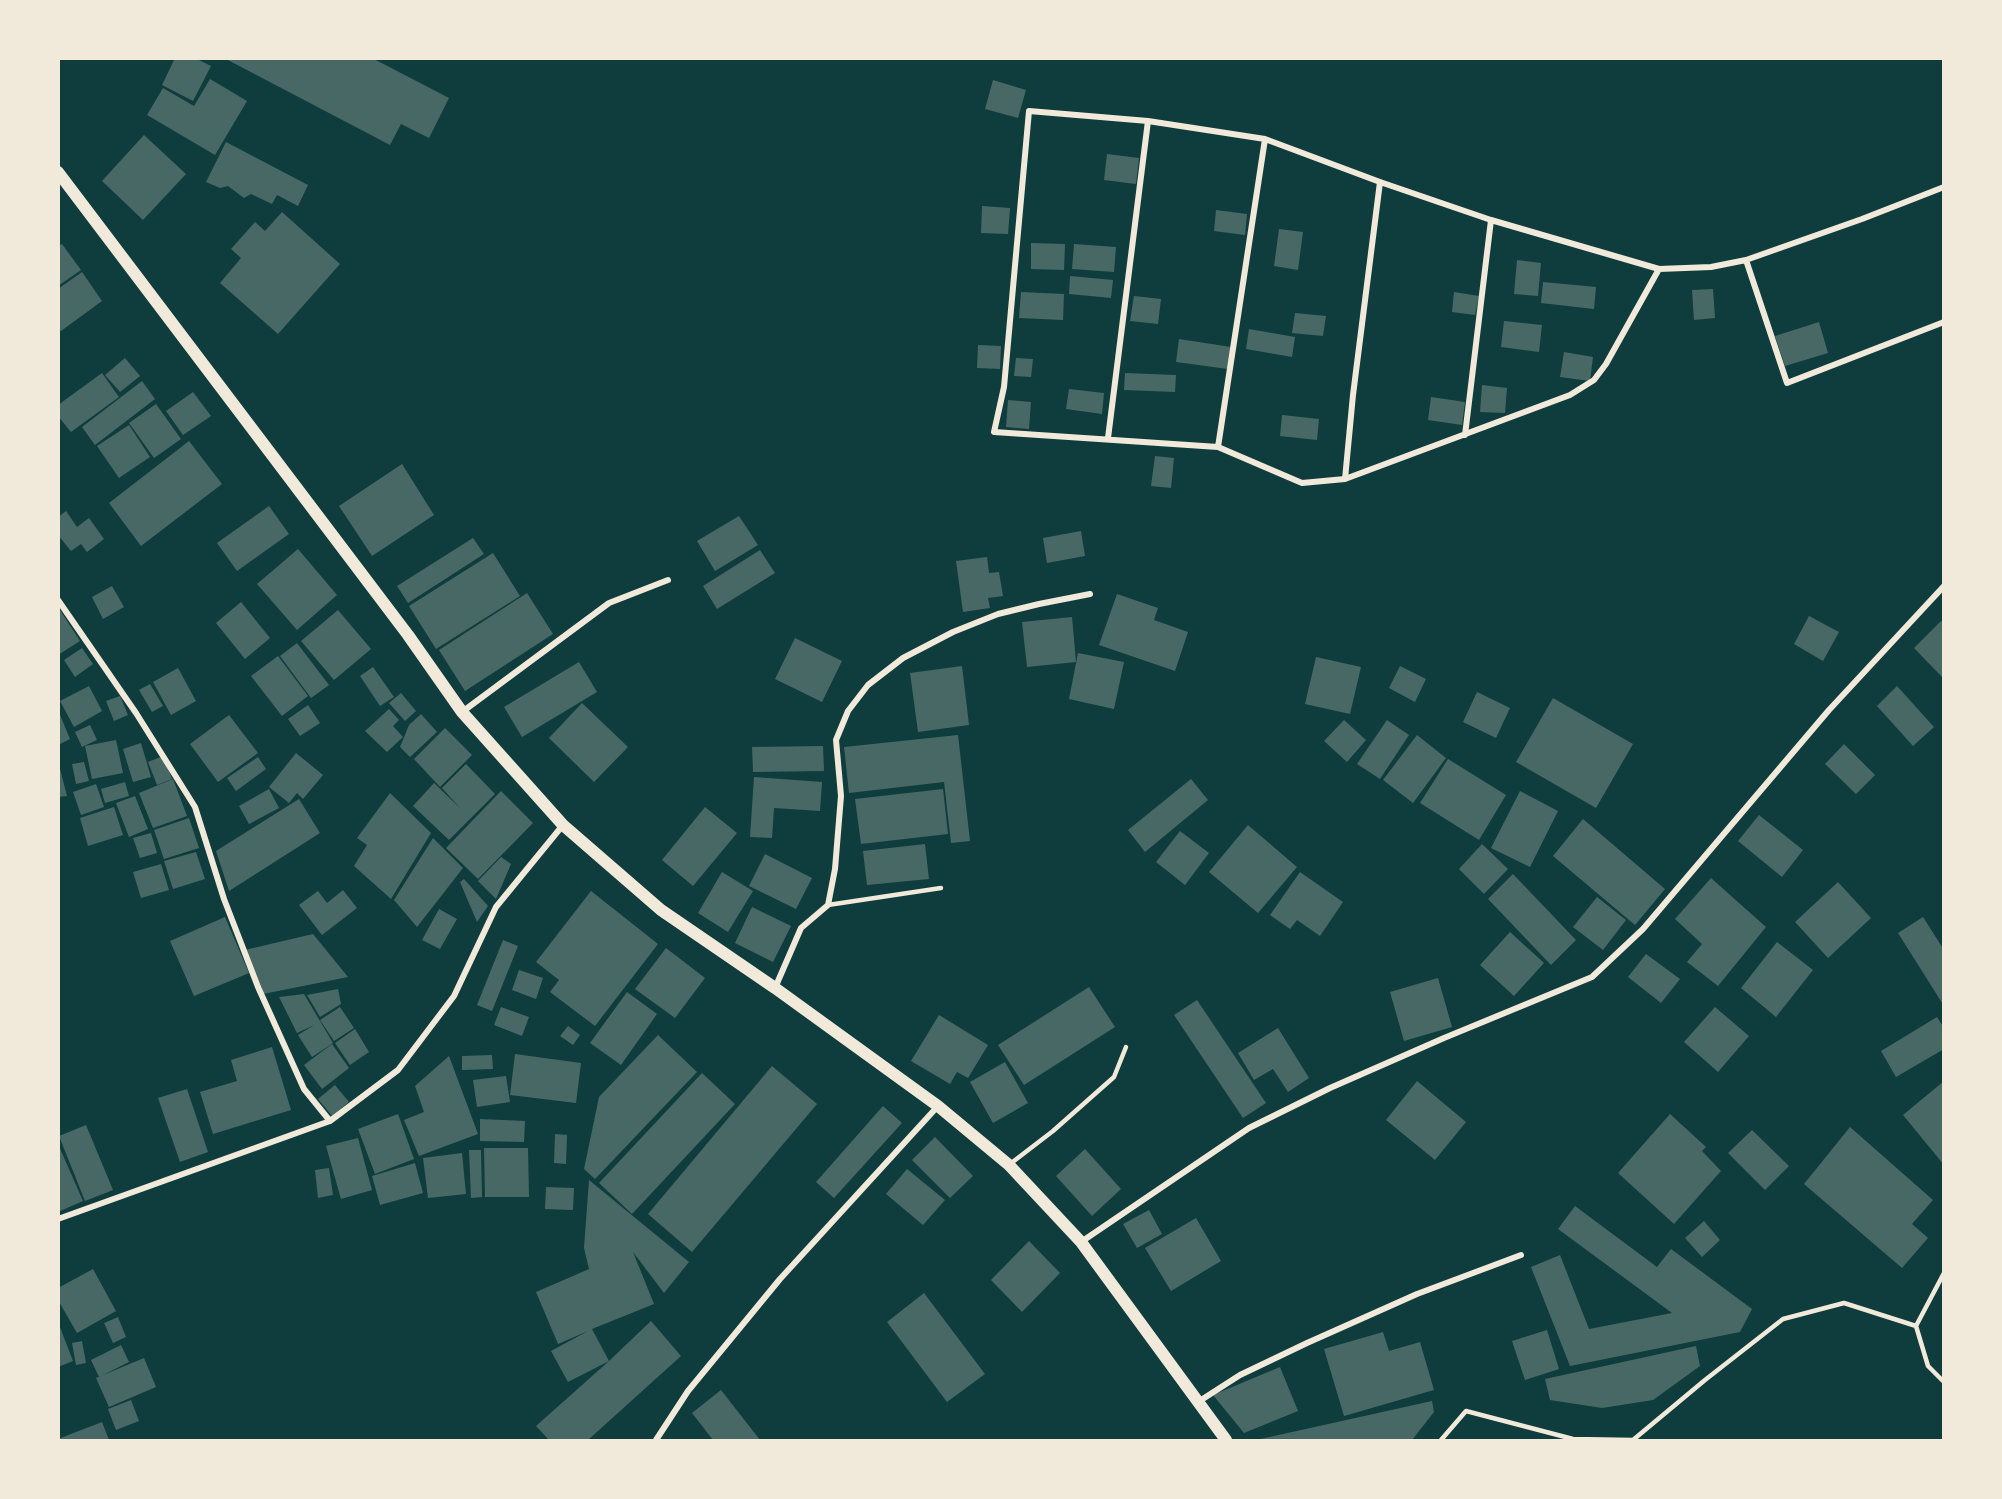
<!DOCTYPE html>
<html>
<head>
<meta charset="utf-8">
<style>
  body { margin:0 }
  #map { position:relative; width:2002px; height:1499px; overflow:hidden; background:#0f3d3e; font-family:"Fira Sans",sans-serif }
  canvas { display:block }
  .frame { position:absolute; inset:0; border:60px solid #f1e9da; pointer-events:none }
</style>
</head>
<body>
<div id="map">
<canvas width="2002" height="1499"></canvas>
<div class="frame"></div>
</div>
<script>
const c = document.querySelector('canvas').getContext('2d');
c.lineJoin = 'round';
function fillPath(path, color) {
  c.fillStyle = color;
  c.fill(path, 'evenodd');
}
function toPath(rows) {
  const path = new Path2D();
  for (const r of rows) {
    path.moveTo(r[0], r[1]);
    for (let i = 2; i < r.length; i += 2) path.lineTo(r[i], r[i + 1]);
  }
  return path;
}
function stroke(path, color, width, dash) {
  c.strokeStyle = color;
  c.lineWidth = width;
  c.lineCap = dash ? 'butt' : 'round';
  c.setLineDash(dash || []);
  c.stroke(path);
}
fillPath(toPath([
  [175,58,195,58,211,66,193,101,162,85],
  [224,58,372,58,449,98,429,138,401,124,390,145],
  [210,79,247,101,215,155,147,115,163,88,194,106],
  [993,80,1026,90,1018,118,985,109],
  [144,135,186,174,143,220,102,181],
  [226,142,308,185,298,206,277,195,272,204,251,194,244,198,228,186,220,188,206,182],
  [1107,154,1139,158,1136,184,1104,180],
  [982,206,1010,208,1008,234,981,233],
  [1216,210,1247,214,1245,235,1214,231],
  [282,212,340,264,278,334,220,283,241,258,231,249,255,222,265,231],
  [1279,229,1303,232,1298,270,1274,266],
  [1031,243,1065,244,1064,270,1031,269],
  [62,244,81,270,58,286,58,246],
  [1074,244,1116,247,1114,272,1072,269],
  [1517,260,1541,263,1538,296,1514,294],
  [82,272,102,301,61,331,58,328,58,289],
  [1070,276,1113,280,1111,298,1069,294],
  [1543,282,1596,287,1594,309,1541,303],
  [1713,289,1715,318,1694,320,1692,290],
  [1021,292,1064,294,1063,320,1019,318],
  [1454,292,1479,296,1475,315,1452,312],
  [1134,296,1161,299,1158,324,1130,321],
  [1295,313,1326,316,1323,336,1292,333],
  [1504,321,1542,325,1539,352,1501,347],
  [1819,322,1828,353,1785,366,1775,336],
  [1249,329,1295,337,1292,357,1246,349],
  [1179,339,1231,347,1228,369,1176,362],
  [978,345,1001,346,1000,369,977,368],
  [1564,352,1593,357,1590,381,1560,377],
  [125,358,140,376,120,392,105,375],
  [1016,358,1033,359,1031,377,1014,376],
  [102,373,119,397,71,432,58,416,58,405],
  [1125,373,1176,375,1175,392,1124,390],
  [142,381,155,399,95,445,82,427],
  [1482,385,1507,388,1505,413,1480,412],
  [1069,389,1104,393,1102,414,1066,409],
  [193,392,211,416,183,435,166,411],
  [1431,397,1465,402,1462,425,1428,420],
  [1008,400,1031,402,1029,429,1006,427],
  [156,404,181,439,154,458,129,423],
  [1282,415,1319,419,1317,440,1280,436],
  [129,425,150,457,119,478,97,446],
  [189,441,222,484,141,546,109,503],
  [1155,456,1174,458,1171,488,1151,486],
  [402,464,434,515,372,556,339,506],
  [269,506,289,534,237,571,217,543],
  [66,511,77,527,89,518,104,539,87,552,81,544,71,551,58,535,58,517],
  [739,516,758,545,715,571,697,541],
  [1081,531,1085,556,1047,563,1043,538],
  [473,538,484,554,408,603,397,586],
  [298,549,337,595,297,630,257,584],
  [760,550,775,573,717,609,703,586],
  [493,553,520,596,436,649,409,606],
  [987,557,989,573,999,572,1003,596,988,598,990,608,963,612,956,561],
  [112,586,124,607,103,619,92,597],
  [527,593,553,634,465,691,439,650],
  [1117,594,1158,608,1154,620,1188,632,1175,671,1099,645],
  [241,602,270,638,245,659,216,623],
  [58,607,80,641,58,655],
  [338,610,371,649,334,680,301,641],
  [1809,616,1839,632,1823,661,1794,644],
  [1072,617,1076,662,1027,667,1022,622],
  [1941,621,1944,623,1944,679,1914,648],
  [795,638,842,661,822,702,775,679],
  [297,643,329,685,311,698,280,656],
  [82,648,93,664,75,677,64,660],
  [1078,653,1124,662,1114,709,1069,699],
  [278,656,308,696,282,716,251,676],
  [1316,657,1361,667,1350,714,1305,704],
  [579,662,597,692,522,737,504,707],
  [962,666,969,725,918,732,910,673],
  [1400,666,1426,679,1415,702,1389,688],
  [373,667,394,697,380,706,360,676],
  [178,668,196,701,171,715,153,682],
  [150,684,163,706,152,712,139,690],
  [89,686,102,711,74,727,60,701],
  [1897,686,1934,727,1913,746,1877,706],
  [1477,692,1510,708,1496,738,1463,722],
  [401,693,416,711,405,721,389,703],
  [120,696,128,715,114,721,106,701],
  [1553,698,1633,744,1596,808,1516,762],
  [582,703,628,747,594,782,549,738],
  [308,705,320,723,300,736,288,719],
  [389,709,399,720,393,726,403,737,387,752,365,731],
  [58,710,70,739,58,745],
  [421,714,437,732,410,757,400,747,409,725],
  [229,715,258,753,218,782,190,744],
  [1344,720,1366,740,1347,762,1324,741],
  [1387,720,1409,735,1380,779,1357,764],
  [90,725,97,740,82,747,75,732],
  [445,728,472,755,440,787,414,759],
  [958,735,970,841,951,843,944,782,849,793,844,747],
  [1417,735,1446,758,1413,803,1383,780],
  [116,740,123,773,92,779,85,746],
  [141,743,151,777,133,782,123,749],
  [1844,744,1875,775,1856,794,1825,764],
  [823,746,824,771,753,772,752,747],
  [296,753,323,775,303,799,297,793,289,803,269,787],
  [163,756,172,779,157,785,148,762],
  [258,757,266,769,236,791,227,778],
  [1448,759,1506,795,1479,840,1420,803],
  [58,761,67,796,58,797],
  [84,762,89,781,76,784,72,764],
  [466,764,495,794,449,840,413,806,434,783,460,808,442,788],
  [754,777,822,782,820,811,774,808,772,838,750,837],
  [173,779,187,816,153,828,139,793],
  [1191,779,1208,800,1145,852,1128,830],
  [125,782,129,796,105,803,101,789],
  [96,784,104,807,81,815,73,792],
  [269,789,279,808,249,824,239,806],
  [943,789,948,834,861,844,855,799],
  [501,791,533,823,478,879,446,848],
  [1520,791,1558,811,1530,867,1491,848],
  [390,793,431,833,391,899,354,866,367,845,357,838],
  [135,796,148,829,129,837,116,803],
  [299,799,320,833,229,891,216,851],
  [114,807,123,835,88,846,80,818],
  [705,807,737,833,693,886,662,860],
  [1759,815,1803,850,1782,877,1738,841],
  [189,818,199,848,164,859,154,830],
  [1583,819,1665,889,1635,925,1553,856],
  [1248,825,1297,867,1258,913,1209,872],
  [1180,831,1209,853,1185,885,1156,862],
  [151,833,157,853,140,858,133,838],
  [433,838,463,868,417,927,394,900],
  [925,844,929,879,867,885,863,851],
  [1482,844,1508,869,1484,894,1459,869],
  [196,852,205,879,173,889,164,861],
  [765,854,812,878,796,909,749,886],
  [501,857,511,864,496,899,478,881],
  [161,864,169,890,141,898,133,872],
  [722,872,753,891,728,932,698,913],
  [1300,872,1343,902,1320,936,1297,920,1290,929,1270,915],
  [1513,874,1576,940,1551,965,1488,899],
  [1711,878,1766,927,1718,986,1687,962,1702,944,1675,919],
  [464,879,488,906,477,922,460,882],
  [1838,882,1871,918,1828,958,1795,922],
  [343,890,357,908,322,935,299,905,318,891,327,903],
  [591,891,658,944,595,1026,550,992,559,980,536,962],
  [1597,897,1626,920,1603,950,1573,927],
  [752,907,791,926,773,962,735,943],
  [439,909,457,919,440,949,422,940],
  [225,917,249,973,194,996,170,941],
  [1923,917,1944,950,1944,1006,1898,933],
  [1510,932,1544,963,1514,996,1480,965],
  [313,934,348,977,263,994,245,950],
  [503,940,518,946,492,1011,477,1005],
  [1777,942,1813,970,1776,1017,1741,988],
  [666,948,705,978,675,1018,635,989],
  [1646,954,1680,979,1661,1003,1628,977],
  [519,970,543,978,536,999,512,990],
  [1438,978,1452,1027,1404,1041,1390,992],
  [1089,987,1115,1027,1024,1085,998,1045],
  [338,989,341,1004,320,1017,307,995],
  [627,992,657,1014,621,1065,590,1043],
  [304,994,333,1043,312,1057,298,1035,314,1025,297,1033,279,997],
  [1197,1000,1266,1103,1243,1118,1174,1015],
  [340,1007,354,1028,334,1041,320,1020],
  [501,1007,529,1017,522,1036,494,1025],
  [1715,1007,1749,1036,1718,1072,1684,1042],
  [939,1015,988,1045,968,1078,957,1072,950,1084,911,1061],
  [1937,1017,1944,1028,1944,1049,1896,1077,1881,1051],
  [568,1026,580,1035,573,1045,560,1036],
  [1278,1028,1309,1078,1288,1092,1273,1069,1254,1080,1238,1053],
  [355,1029,369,1052,350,1065,335,1043],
  [658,1035,697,1072,595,1179,584,1169,599,1097],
  [332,1044,349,1068,322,1089,304,1065],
  [272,1047,291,1110,213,1134,200,1092,237,1081,231,1060],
  [515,1054,581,1063,576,1103,510,1095],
  [492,1055,493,1069,462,1070,462,1056],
  [449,1056,478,1134,419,1156,404,1120,424,1112,415,1086],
  [1005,1062,1028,1103,993,1123,970,1082],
  [772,1066,817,1104,692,1252,648,1214],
  [702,1073,735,1104,632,1214,599,1183],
  [506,1076,510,1102,477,1107,473,1080],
  [1417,1081,1466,1122,1435,1160,1386,1120],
  [1944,1081,1944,1165,1903,1115],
  [335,1085,349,1102,332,1116,318,1099],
  [187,1089,208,1152,180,1162,158,1098],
  [883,1106,902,1123,834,1198,816,1182],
  [398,1114,414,1159,375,1174,358,1129],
  [1670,1114,1706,1147,1702,1151,1721,1171,1674,1224,1618,1173],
  [480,1119,525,1121,524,1142,480,1141],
  [86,1125,113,1190,85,1201,59,1136],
  [1850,1127,1933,1200,1912,1224,1928,1238,1902,1268,1804,1184],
  [1752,1130,1789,1166,1765,1190,1728,1153],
  [555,1134,567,1135,566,1164,554,1163],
  [935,1137,973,1176,950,1198,912,1160],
  [358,1138,372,1190,341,1199,326,1146],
  [58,1144,83,1201,58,1212],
  [484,1148,528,1148,529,1197,485,1197],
  [1085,1149,1121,1189,1092,1216,1056,1176],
  [469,1150,481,1150,482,1197,471,1198],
  [462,1153,466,1194,428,1198,423,1158],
  [415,1163,423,1193,380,1205,372,1176],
  [329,1168,333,1195,318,1198,315,1170],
  [907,1169,945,1200,923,1225,886,1194],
  [589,1180,689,1262,664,1293,633,1252,654,1304,592,1329,609,1361,651,1321,681,1356,588,1440,549,1440,536,1426,609,1361,568,1382,551,1351,588,1331,558,1344,536,1292,589,1269,584,1248],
  [546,1187,574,1188,573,1210,545,1209],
  [1575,1206,1657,1267,1671,1249,1752,1309,1740,1332,1570,1366,1531,1267,1560,1255,1589,1329,1672,1313,1558,1229],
  [1149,1210,1162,1234,1137,1248,1123,1224],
  [1196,1218,1221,1261,1171,1291,1145,1248],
  [1704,1221,1720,1240,1702,1257,1685,1238],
  [1029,1241,1060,1273,1022,1312,991,1280],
  [93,1269,116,1311,77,1333,58,1300,58,1288],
  [924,1293,985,1374,947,1402,887,1322],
  [118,1317,126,1337,113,1343,104,1323],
  [58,1322,73,1361,58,1367],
  [1547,1330,1559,1369,1525,1380,1512,1341],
  [1383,1332,1389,1351,1420,1342,1434,1390,1344,1416,1324,1349],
  [82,1341,86,1363,76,1365,72,1343],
  [121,1345,129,1362,99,1377,91,1360],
  [1696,1346,1700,1366,1653,1400,1602,1408,1550,1400,1545,1379],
  [144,1358,156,1387,109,1407,96,1378],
  [1280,1367,1298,1411,1244,1433,1213,1395],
  [721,1390,760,1440,713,1440,692,1413],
  [131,1400,139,1421,116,1430,108,1409],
  [1432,1401,1434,1412,1412,1440,1256,1440],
  [102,1422,109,1440,58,1440,58,1439]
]), '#486865');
stroke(toPath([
  [828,905,941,888],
  [1010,1164,1053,1131,1114,1077,1126,1047],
  [1944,1273,1916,1326,1928,1366,1944,1382],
  [1441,1440,1466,1411,1573,1439,1633,1440,1705,1380,1783,1319,1844,1303,1916,1326]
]), '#f1e9da', 4.5);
stroke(toPath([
  [1746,260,1787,383,1944,322],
  [1659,269,1491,220,1380,182,1265,139,1148,121,1029,111,1004,387,994,432,1218,447,1302,483,1345,479,1570,395,1594,380,1606,364,1659,269,1711,267,1746,260,1862,219,1944,187],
  [1465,435,1491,220],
  [1108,438,1148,121],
  [1218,447,1265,139],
  [1345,479,1353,395,1380,182],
  [58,600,136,713,195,807,224,899,258,987,304,1089,330,1121],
  [462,712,609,603,668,580],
  [775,988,801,928,828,905,835,869,841,796,836,740,848,711,868,685,903,658,953,632,998,614,1039,604,1090,594],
  [58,1219,330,1121,398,1070,454,996,496,907,563,825],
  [1081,1242,1249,1128,1330,1088,1444,1038,1592,977,1643,929,1829,710,1944,586],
  [1198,1402,1240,1375,1307,1343,1417,1294,1521,1255],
  [656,1440,688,1391,780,1279,938,1106]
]), '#f1e9da', 6);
stroke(toPath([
  [58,172,408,635,462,712,563,825,661,910,775,988,938,1106,1009,1165,1081,1242,1226,1440]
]), '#f1e9da', 12);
</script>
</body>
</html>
